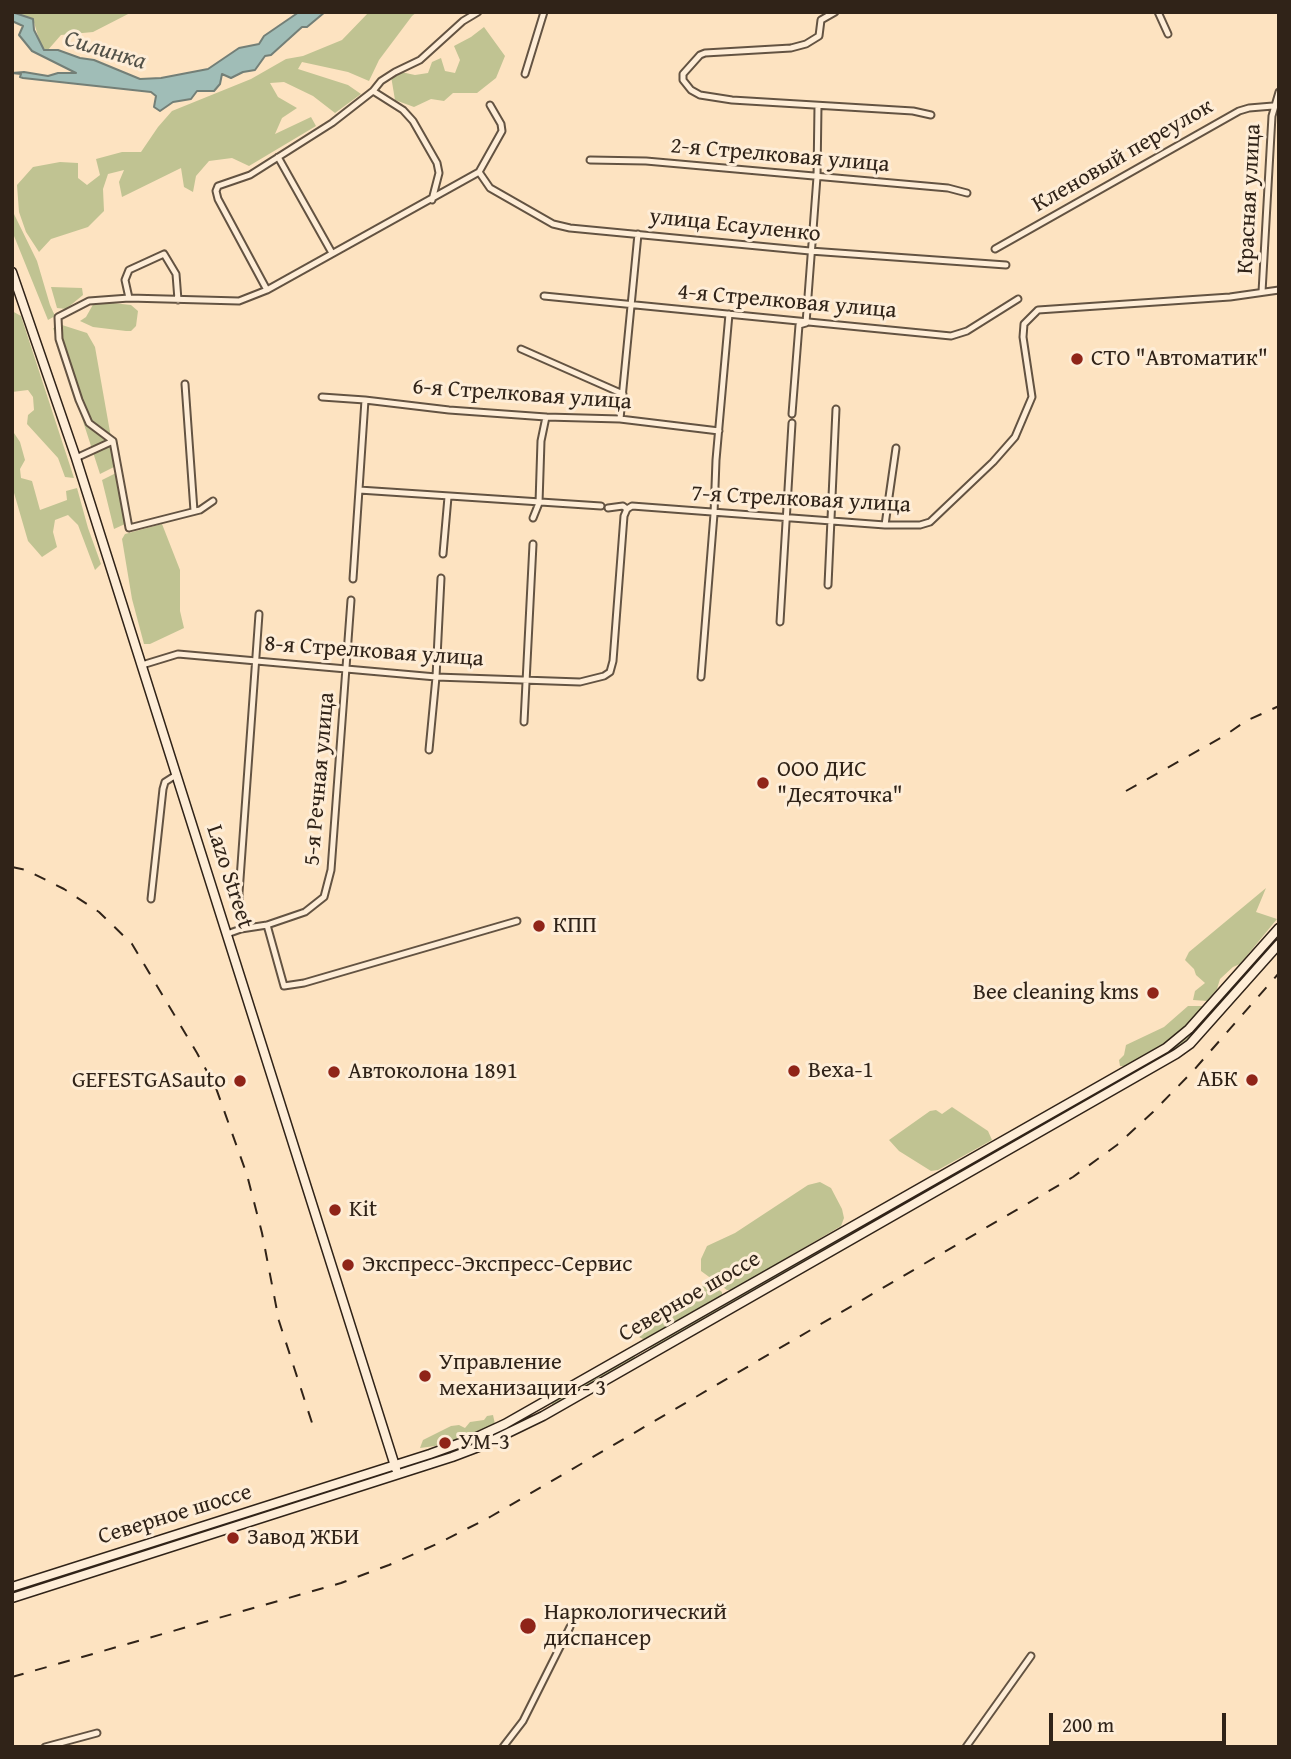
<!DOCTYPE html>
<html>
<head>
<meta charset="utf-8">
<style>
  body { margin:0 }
  #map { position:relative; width:1291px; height:1759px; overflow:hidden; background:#fde3c1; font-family:"Gentium Book Plus",serif }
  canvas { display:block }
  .frame { position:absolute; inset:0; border:14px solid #302318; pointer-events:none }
  .scale { position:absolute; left:1049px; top:1713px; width:177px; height:32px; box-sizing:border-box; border:4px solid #302318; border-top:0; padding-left:9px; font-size:21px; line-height:24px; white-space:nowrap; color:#302318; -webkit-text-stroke:5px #feedd7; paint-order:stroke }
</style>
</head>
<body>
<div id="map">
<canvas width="1291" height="1759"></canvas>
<div class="frame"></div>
<div class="scale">200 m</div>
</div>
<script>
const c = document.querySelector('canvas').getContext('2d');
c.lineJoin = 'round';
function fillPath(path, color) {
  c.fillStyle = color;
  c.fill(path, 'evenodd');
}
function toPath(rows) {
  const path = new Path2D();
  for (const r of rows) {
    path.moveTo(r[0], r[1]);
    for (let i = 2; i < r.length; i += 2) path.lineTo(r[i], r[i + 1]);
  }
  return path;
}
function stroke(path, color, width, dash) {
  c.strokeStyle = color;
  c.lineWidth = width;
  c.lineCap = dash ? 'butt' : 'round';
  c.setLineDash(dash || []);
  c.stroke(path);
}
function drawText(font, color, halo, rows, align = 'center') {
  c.font = font + ' "Gentium Book Plus",serif';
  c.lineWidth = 6;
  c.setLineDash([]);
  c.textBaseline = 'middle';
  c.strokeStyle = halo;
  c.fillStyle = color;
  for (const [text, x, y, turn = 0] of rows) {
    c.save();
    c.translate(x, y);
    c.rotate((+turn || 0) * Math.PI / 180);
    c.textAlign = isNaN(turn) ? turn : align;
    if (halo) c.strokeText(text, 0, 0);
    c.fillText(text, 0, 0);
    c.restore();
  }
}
fillPath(toPath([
  [12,12,132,12,93,32,61,35,47,51,41,46,33,19],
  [369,12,417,12,412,16,379,60,369,81,348,72,302,62,298,69,348,85,361,94,335,113,313,96,284,82,270,83,278,97,297,108,282,118,275,134,311,117,316,126,249,166,232,158,209,161,196,176,193,192,184,187,181,168,122,197,119,182,124,170,108,174,103,189,104,211,88,227,51,239,39,252,26,232,19,212,17,185,33,167,60,162,78,163,78,178,87,185,100,175,96,159,122,152,141,152,158,127,172,111,251,79,286,59,303,56,342,40],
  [484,27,505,56,496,78,477,93,453,93,444,101,431,99,414,107,395,100,391,76,401,72,415,75,428,73,432,62,441,58,445,71,455,73,460,60,454,46,471,37],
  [12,197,14,214,37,261,50,305,55,316,48,320,12,231],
  [51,287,82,288,83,295,66,309,57,308],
  [95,301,131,305,138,311,136,326,131,331,126,331,93,327,80,321,86,317],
  [12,311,21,316,74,478,65,477,58,458,27,424,28,415,34,410,33,397,28,390,12,392],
  [62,325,87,333,95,347,116,466,100,474,53,328],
  [12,430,20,442,25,460,20,469,21,478,32,481,40,510,67,500,66,491,77,488,88,528,101,564,95,570,78,525,68,515,55,520,53,532,57,547,42,557,28,541,12,486],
  [116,473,125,524,114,529,102,480],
  [162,524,180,570,180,611,184,628,150,644,144,644,132,599,122,539,125,534],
  [1266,888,1256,912,1277,919,1240,964,1233,967,1220,979,1217,989,1207,1001,1193,1000,1195,991,1205,983,1196,975,1194,969,1185,960,1189,952],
  [1279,933,1279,939,1189,1040,1169,1054,1131,1073,1131,1070,1184,1040],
  [1188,1006,1204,1006,1169,1042,1125,1066,1120,1066,1119,1060,1124,1055,1126,1045,1164,1027],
  [1117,1079,1116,1083,939,1183,938,1181],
  [952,1107,988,1131,992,1140,938,1170,931,1171,899,1151,889,1140,930,1111,936,1110,942,1114],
  [820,1182,831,1188,842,1209,844,1218,841,1226,732,1290,727,1290,701,1271,701,1259,707,1246,735,1233,808,1185],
  [927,1186,929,1189,650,1350,650,1347],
  [708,1282,722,1292,722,1296,645,1340,639,1337,654,1325,679,1310,698,1295,704,1283],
  [634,1356,636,1359,552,1405,552,1402],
  [530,1414,532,1414,532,1418,494,1437,435,1460,434,1457,507,1428],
  [493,1415,495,1424,482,1430,435,1446,420,1448,423,1440,451,1426,459,1425,465,1428,470,1422,484,1420,487,1416]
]), '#c0c392');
const water = toPath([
  [12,12,33,19,34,30,44,50,58,50,80,58,94,60,140,79,161,78,208,69,239,48,259,44,264,36,299,12,325,12,307,27,302,27,271,55,265,56,255,70,243,72,231,78,222,74,220,84,214,91,197,91,191,99,173,102,160,111,154,107,156,96,151,92,23,78,20,77,21,74,12,73,24,72,48,76,58,73,76,73,32,51,19,35,23,26,12,21,12,12]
]);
fillPath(water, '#a0bdb7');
stroke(water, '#737f77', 2);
const minor = toPath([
  [835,12,821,20,819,36,806,44,791,48,705,53,700,55,683,74,683,80,691,90,700,95,732,100,913,111,931,115],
  [1158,12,1168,34],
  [525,74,544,12],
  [373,91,403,110,413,121,437,163,439,173,432,200],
  [278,157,332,253],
  [590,160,646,161,948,188,967,193],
  [479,172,490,188,553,224,570,228,810,251,1006,265],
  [995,249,1239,111,1249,108,1273,106],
  [267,290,218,199,216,191,218,186,250,175,332,123,373,91,381,81,395,72,420,60,463,21,478,12],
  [1262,292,1272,116,1279,92],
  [544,296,951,336,967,331,1018,299],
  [129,298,125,280,129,270,164,254,176,274,178,300],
  [521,349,623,394],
  [185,384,194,511],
  [322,397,365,400,449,410,546,417,620,419,719,431],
  [792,414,799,325,806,323,817,177,818,106],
  [620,419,638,234],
  [113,441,129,528,200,510,213,501],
  [76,458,113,441,89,423,79,400,59,339,58,317,89,301,129,298,239,301,267,290,479,172,502,131,501,124,490,105],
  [359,490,601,506],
  [608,508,623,506,627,509,632,506,885,525,920,525,930,522,993,462,1015,437,1032,397,1023,337,1024,324,1038,310,1230,297,1279,290],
  [533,518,539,503,541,441,546,417],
  [885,525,896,448],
  [443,554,448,497],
  [353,579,365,400],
  [828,585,836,409],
  [780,622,792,423],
  [142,665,178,654,436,677,580,682,604,676,610,672,613,661,624,516,627,509],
  [701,677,714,514,716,460,729,314],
  [524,722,533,544],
  [429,750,436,677,441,578],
  [151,899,163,789,165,782,176,775],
  [267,925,284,986,304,983,517,921],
  [241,929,239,893,259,614],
  [227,934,241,929,267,925,305,912,324,897,331,870,351,600],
  [45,1747,97,1733],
  [503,1747,523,1721,570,1627],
  [966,1747,1031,1656]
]);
const secondary = toPath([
  [12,272,76,458,396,1469],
  [12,1587,430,1454,477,1437,505,1424,1166,1048,1189,1029,1279,928],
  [12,1598,452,1457,481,1446,543,1416,1176,1054,1190,1044,1279,944]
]);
stroke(minor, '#635342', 9);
stroke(secondary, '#302318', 11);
stroke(minor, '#feedd7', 5);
stroke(secondary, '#feedd7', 8);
stroke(toPath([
  [1126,791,1224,736,1246,721,1279,706],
  [12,867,26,870,64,889,99,912,132,944,197,1053,216,1088,247,1175,262,1233,279,1321,314,1429],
  [12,1677,341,1583,389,1565,439,1543,490,1517,1073,1177,1117,1145,1153,1112,1193,1071,1279,973]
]), '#302318', 2, [12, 12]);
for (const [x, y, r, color] of [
  [1077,359,7,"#8f2418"],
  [763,783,7,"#8f2418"],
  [539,926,7,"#8f2418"],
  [1153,993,7,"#8f2418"],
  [794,1071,7,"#8f2418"],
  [334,1072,7,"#8f2418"],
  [1252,1080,7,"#8f2418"],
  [240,1081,7,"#8f2418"],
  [335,1210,7,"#8f2418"],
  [348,1265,7,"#8f2418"],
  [425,1376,7,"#8f2418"],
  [445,1443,7,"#8f2418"],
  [233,1538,7,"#8f2418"],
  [528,1626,9,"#8f2418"]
]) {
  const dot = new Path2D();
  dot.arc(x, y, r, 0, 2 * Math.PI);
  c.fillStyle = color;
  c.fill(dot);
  stroke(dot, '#feedd7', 2.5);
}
drawText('23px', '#302318', '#feedd7', [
  ["2-я Стрелковая улица",780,156,5],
  ["Кленовый переулок",1123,156,-30],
  ["Красная улица",1250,199,-87],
  ["улица Есауленко",735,226,6],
  ["4-я Стрелковая улица",787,302,5],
  ["6-я Стрелковая улица",522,395,4],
  ["7-я Стрелковая улица",801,500,3],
  ["8-я Стрелковая улица",374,652,4],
  ["5-я Речная улица",320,779,-85],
  ["Lazo Street",229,877,72],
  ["Северное шоссе",690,1297,-30],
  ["Северное шоссе",175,1515,-17]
]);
drawText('23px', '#302318', '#feedd7', [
  ["СТО \"Автоматик\"",1091,359],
  ["ООО ДИС",777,770],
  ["\"Десяточка\"",777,796],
  ["КПП",553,926],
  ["Bee cleaning kms",1139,993,"right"],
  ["Веха-1",808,1071],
  ["Автоколона 1891",348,1072],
  ["АБК",1238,1080,"right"],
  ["GEFESTGASauto",226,1081,"right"],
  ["Kit",349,1210],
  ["Экспресс-Экспресс-Сервис",362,1265],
  ["Управление",439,1363],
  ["механизации - 3",439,1389],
  ["УМ-3",459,1443],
  ["Завод ЖБИ",247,1538],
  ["Наркологический",544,1613],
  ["диспансер",544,1639]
], 'left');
drawText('italic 24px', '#525148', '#feedd7', [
  ["Силинка",105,51,17]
]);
</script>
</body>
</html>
